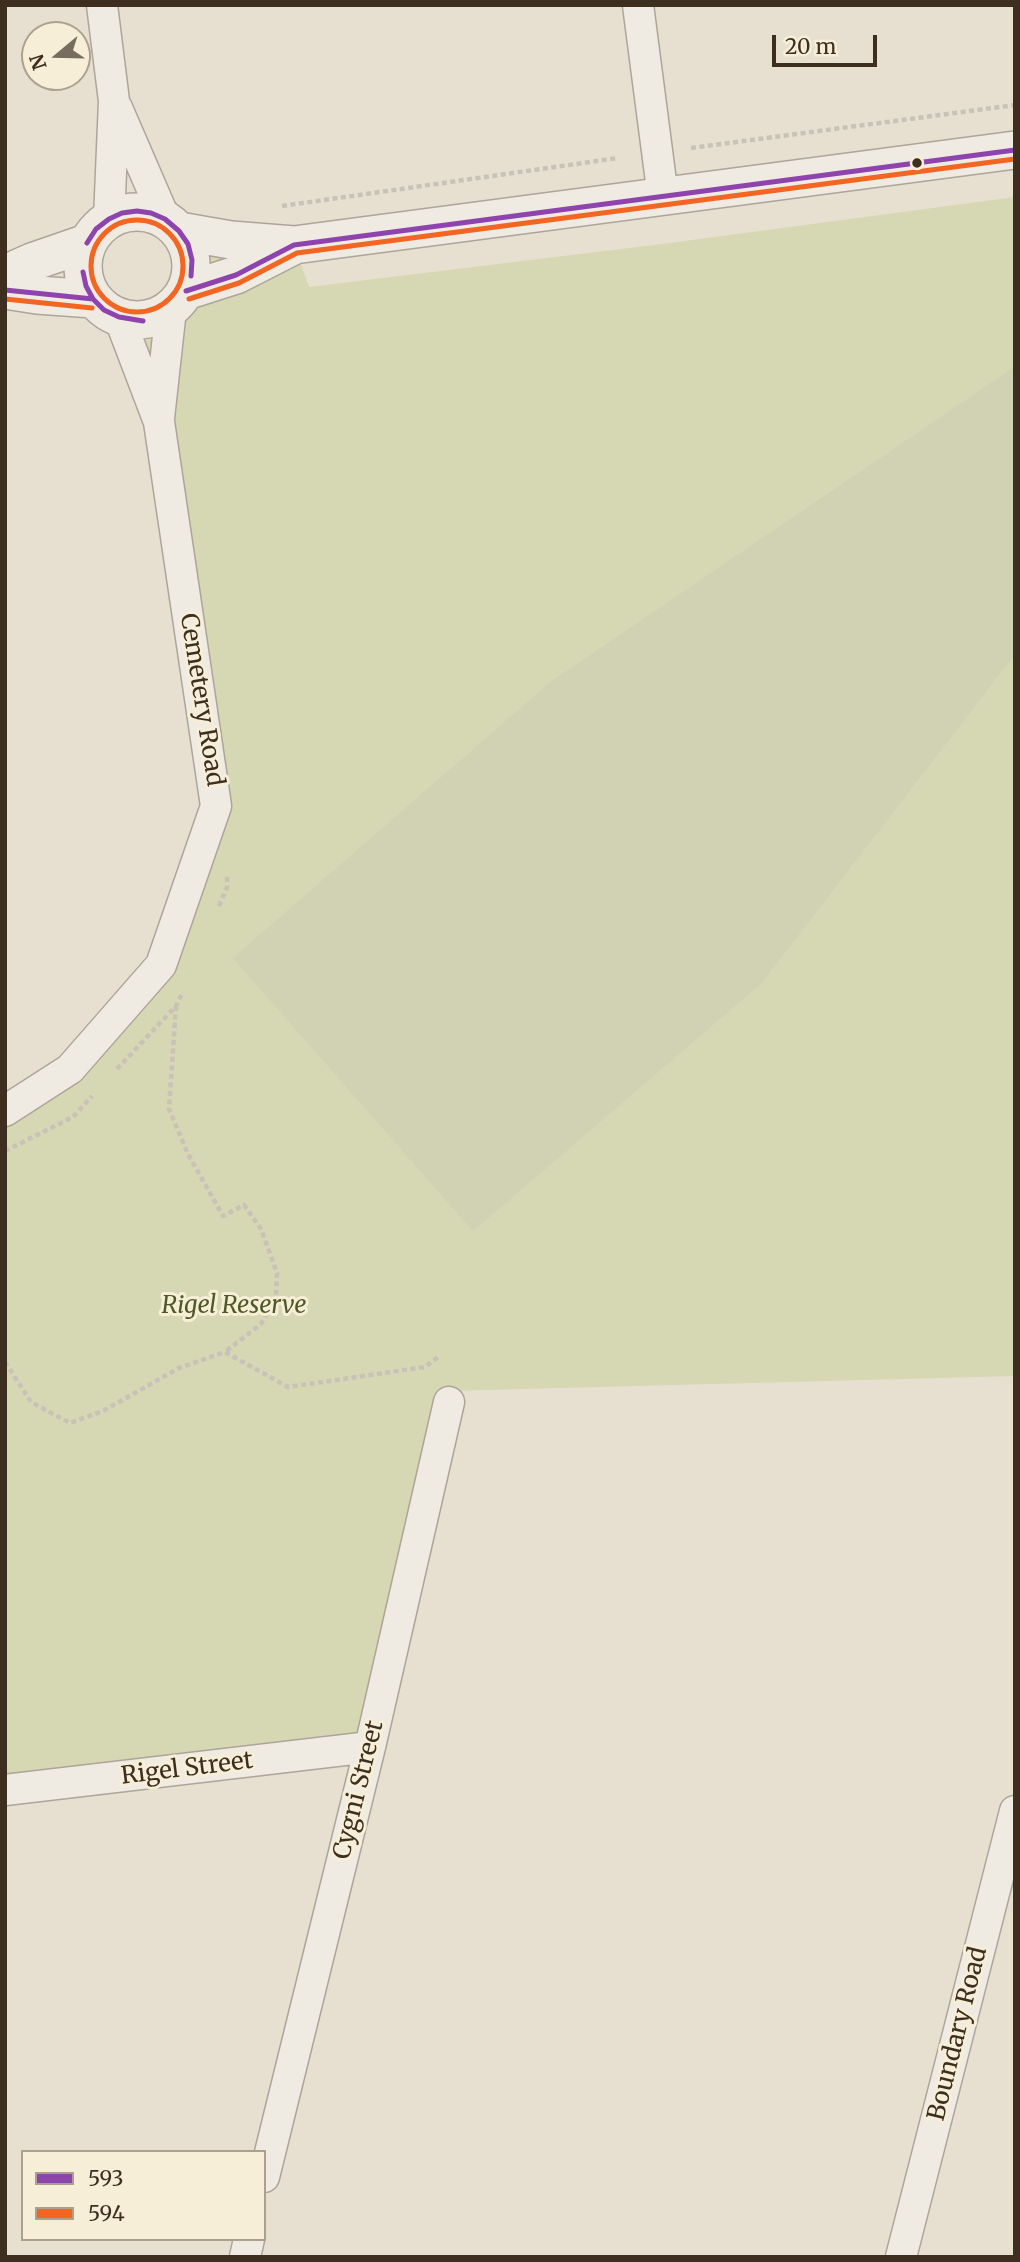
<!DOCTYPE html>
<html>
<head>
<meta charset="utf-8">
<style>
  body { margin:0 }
  #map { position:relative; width:1020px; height:2262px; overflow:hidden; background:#e7e0d1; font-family:Merriweather,serif }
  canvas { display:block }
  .frame { position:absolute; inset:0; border:7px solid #3d2e20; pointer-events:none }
  .legend { position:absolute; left:21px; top:2150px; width:245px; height:91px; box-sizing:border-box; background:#f7eed8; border:2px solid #ada18e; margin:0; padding:9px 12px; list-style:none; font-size:21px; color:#3d2e20 }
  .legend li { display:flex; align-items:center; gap:14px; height:35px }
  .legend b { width:35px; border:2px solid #ada18e }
  .north { position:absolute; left:21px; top:21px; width:70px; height:70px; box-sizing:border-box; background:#f7eed8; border:2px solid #ada18e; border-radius:50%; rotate:251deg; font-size:19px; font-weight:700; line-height:28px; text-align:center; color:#3d2e20 }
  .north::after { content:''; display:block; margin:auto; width:24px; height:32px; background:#786c5e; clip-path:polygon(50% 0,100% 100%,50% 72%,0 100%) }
  .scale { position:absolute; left:772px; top:35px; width:105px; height:32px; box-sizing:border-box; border:4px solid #3d2e20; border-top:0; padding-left:9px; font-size:21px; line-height:24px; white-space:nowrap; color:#3d2e20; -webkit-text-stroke:5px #f7eed8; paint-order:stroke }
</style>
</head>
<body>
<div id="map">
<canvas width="1020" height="2262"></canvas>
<div class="frame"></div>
<ul class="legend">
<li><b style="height:9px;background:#8e44ad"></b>593</li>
<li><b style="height:9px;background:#f26522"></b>594</li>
</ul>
<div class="north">N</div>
<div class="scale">20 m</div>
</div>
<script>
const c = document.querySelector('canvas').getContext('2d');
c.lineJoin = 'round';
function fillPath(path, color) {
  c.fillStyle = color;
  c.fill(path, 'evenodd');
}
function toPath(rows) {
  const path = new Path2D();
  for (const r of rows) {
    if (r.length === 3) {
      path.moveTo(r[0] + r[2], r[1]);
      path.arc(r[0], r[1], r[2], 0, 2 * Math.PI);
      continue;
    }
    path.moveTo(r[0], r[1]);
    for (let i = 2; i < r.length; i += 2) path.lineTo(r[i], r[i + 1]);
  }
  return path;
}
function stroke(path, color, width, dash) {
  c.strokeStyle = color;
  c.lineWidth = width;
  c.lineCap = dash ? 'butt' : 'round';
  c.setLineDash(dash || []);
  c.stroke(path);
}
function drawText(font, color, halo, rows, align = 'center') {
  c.font = font + ' Merriweather,serif';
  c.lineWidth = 6;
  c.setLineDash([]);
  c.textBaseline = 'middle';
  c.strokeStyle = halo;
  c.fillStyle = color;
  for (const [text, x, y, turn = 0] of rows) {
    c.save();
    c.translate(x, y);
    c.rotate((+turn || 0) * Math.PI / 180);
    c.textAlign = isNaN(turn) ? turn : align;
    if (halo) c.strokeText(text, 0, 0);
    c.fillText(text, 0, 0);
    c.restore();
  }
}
fillPath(toPath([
  [1015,197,1015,366,554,679,763,982,1015,655,1015,1376,448,1391,370,1747,5,1778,5,1111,161,966,216,806,143,321,163,314,191,276,192,260,294,245,309,287,662,244]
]), '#d6d7b3');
fillPath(toPath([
  [1015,366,1015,655,763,982,473,1231,233,958,554,679]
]), '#d1d1b3');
const minor = toPath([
  [102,5,114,101,109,219],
  [638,5,663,197],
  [117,108,165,219],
  [159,418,171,309],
  [5,1111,70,1069,161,965,216,806,159,422,119,317],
  [5,1790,370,1747],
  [264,2177,370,1747,449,1402],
  [245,2257,249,2239],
  [901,2257,1015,1811]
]);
const tertiary = toPath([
  [137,266,54],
  [179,231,231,240,294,245,1015,150],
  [5,274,32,262,87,243],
  [5,290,37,295,93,299],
  [186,291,236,275,293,246]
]);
stroke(minor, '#ada599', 33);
stroke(tertiary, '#ada599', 40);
stroke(toPath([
  [691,148,1015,105],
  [282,206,618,158],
  [219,906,227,887,227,877],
  [176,1006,169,1109,188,1154,223,1216,244,1205,261,1229,277,1273,276,1297,261,1324,225,1352],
  [117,1069,176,1006,182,994],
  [5,1151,73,1117,92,1096],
  [5,1362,31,1402,70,1423,103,1411,179,1368,225,1352,288,1387,425,1367,438,1357]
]), '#c8c2b9', 4.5, [5, 3.5]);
stroke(minor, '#efebe3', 30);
stroke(tertiary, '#efebe3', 37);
stroke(toPath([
  [87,243,96,229,109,219,122,213,137,211,151,213,165,219,179,231,188,244,192,260,191,276],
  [83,272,86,286,93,299,104,310,119,317,143,321],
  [5,290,93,299],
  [186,291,236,275,294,245,1015,150]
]), '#8e44ad', 5);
stroke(toPath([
  [137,266,46],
  [5,299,92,308],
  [189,299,239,283,297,253,1015,159]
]), '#f26522', 5);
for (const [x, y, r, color] of [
  [917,163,6,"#3d2e20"]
]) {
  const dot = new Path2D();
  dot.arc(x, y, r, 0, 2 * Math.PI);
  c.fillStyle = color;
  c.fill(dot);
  stroke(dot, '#f7eed8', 2.5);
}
drawText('24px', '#3d2e20', '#f7eed8', [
  ["Cemetery Road",201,700,81],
  ["Rigel Street",187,1769,-7],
  ["Cygni Street",359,1790,-76],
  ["Boundary Road",958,2034,-76]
]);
drawText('italic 24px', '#4d5a26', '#f7eed8', [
  ["Rigel Reserve",234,1306]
]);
</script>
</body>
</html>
